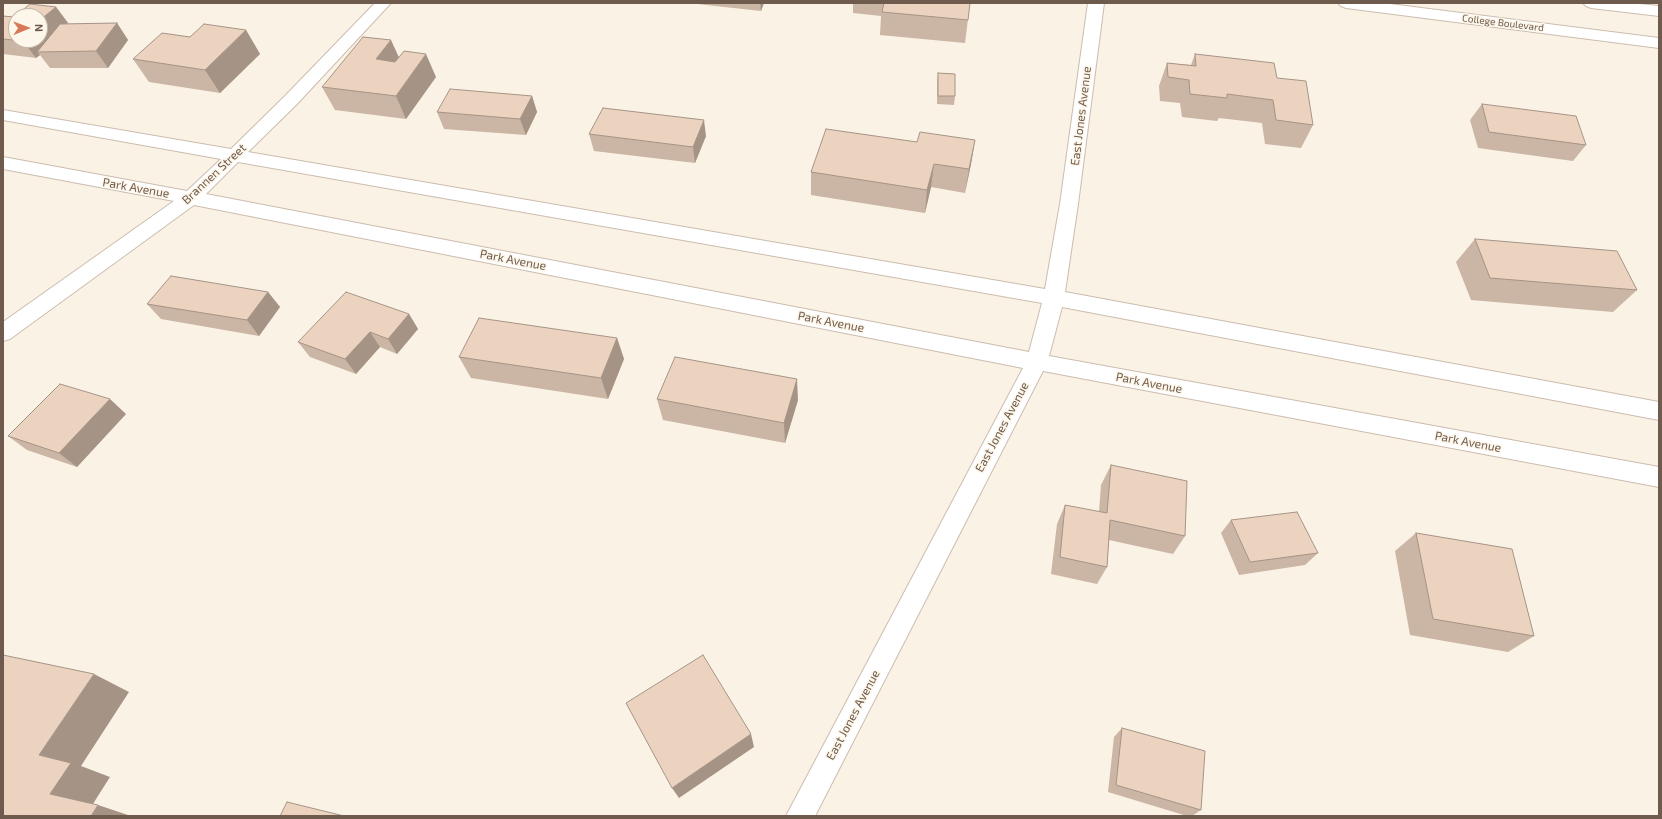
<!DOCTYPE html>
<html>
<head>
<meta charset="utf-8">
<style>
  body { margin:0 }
  #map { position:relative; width:1662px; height:819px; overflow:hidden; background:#faf2e5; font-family:"Exo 2",sans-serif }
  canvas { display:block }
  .frame { position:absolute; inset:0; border:4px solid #6f5b4d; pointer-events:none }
  .north { position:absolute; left:8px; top:8px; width:40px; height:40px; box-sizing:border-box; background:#fdf6ea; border:1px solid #c4b8ab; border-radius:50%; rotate:89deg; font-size:11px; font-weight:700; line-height:16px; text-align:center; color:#6f5b4d }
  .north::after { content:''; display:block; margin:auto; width:14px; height:18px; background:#d77956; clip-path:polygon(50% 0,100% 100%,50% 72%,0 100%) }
</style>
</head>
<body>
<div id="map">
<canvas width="1662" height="819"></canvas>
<div class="frame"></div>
<div class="north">N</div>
</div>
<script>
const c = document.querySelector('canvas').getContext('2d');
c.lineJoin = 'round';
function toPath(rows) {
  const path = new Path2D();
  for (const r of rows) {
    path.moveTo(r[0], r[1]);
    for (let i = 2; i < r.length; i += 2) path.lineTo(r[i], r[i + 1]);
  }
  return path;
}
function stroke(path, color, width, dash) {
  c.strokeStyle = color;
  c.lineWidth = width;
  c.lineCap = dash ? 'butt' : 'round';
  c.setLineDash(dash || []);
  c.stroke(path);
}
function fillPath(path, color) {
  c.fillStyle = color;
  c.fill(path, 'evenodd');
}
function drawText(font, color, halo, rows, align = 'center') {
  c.font = font + ' "Exo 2",sans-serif';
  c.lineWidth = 3;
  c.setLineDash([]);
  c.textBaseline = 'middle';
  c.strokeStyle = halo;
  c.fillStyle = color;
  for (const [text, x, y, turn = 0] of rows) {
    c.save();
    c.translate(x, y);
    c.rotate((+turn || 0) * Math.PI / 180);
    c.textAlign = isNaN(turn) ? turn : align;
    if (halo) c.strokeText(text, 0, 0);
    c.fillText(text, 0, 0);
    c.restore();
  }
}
const minor = toPath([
  [375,3,391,3,297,104,248,152,1045,289,1060,204,1088,3,1104,3,1078,204,1065,292,1659,402,1659,420,1062,307,1049,356,1659,467,1659,487,1043,371,815,816,786,816,1023,368,194,205,10,339,3,341,3,322,174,201,3,169,3,157,187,191,221,159,3,120,3,110,231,149,285,96,375,3],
  [238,162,1042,303,1029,352,206,194,238,162],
  [1338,3,1382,3,1659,38,1659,48,1346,8,1341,6,1338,3],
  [1583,3,1630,3,1659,6,1659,16,1591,8,1586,6,1583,3]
]);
stroke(minor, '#ccbdaf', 2);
fillPath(minor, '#fff');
fillPath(toPath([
  [688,3,764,3,761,11],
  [853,3,970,3,965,43,880,35,881,16,853,13],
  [56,7,68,23,67,24,117,23,128,40,108,68,50,68,40,55,36,58,3,54,3,16,14,17],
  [246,30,260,54,220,93,149,82,133,59,190,37],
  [1195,54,1277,78,1313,125,1301,148,1265,144,1262,123,1219,118,1217,121,1182,117,1180,103,1160,101,1159,86,1167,63,1191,65],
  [938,73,955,96,954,105,937,104,937,82],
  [436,77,406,119,335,110,322,87],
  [532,96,537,112,526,135,444,129,437,112],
  [1482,104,1586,145,1573,161,1478,148,1470,120],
  [589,134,706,136,695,163,594,151],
  [975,140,971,164,965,193,931,187,925,213,811,195,811,172,917,142],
  [1475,239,1637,290,1613,312,1471,300,1456,262],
  [268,292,280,307,259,336,161,319,147,304],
  [409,314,418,329,397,354,380,347,356,374,310,357,298,342],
  [617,338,624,359,608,399,471,378,459,357],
  [657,399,798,400,785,443,663,420],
  [126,414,77,467,27,450,8,436],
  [1111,465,1185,536,1173,554,1109,540,1107,567,1097,584,1051,574,1057,524,1065,505,1099,512,1101,485],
  [1231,520,1318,553,1305,565,1239,575,1221,533],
  [1416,533,1534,636,1508,652,1410,635,1395,551],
  [1122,728,1201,810,1192,816,1187,816,1108,792,1114,737]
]), '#cbb5a4');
fillPath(toPath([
  [760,3,764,3,761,11],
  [56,7,68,23,54,36,37,52,40,55,36,58,23,41,25,40,40,40,40,20],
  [117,23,128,40,108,68,96,51],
  [246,30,260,54,220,93,205,70],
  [391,40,402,64,376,59],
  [426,54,436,77,406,119,396,96],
  [532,96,537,112,526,135,520,119],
  [704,120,706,136,695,163,693,147],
  [975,140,971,164,965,193,969,169],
  [934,164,931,187,925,213,927,190],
  [268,292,280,307,259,336,247,320],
  [409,314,418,329,397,354,388,339],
  [370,332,380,347,356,374,345,359],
  [617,338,624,359,608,399,601,378],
  [797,379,798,400,785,443,784,423],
  [110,399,126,414,77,467,59,453],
  [94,674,129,692,81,766,110,777,91,807,50,794,39,755],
  [751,734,754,747,679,798,672,788],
  [98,805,131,816,91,816]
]), '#a59486');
const building = toPath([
  [884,3,970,3,968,20,882,12,884,3],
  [30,4,56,7,40,20,40,16,16,16,16,40,25,40,23,41,3,39,3,16,14,17,30,4],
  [40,23,44,23,40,27,40,23],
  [117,23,96,51,37,52,60,24,117,23],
  [204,24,246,30,205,70,133,59,162,33,190,37,204,24],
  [363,37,391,40,376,59,395,62,404,51,426,54,396,96,322,87,363,37],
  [1195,54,1274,63,1277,78,1306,81,1313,125,1276,120,1273,100,1227,94,1227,98,1190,94,1189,80,1168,77,1167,63,1196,66,1195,54],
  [938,73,955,74,955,96,938,96,938,73],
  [450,89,532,96,520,119,437,112,450,89],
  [1482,104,1576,116,1586,145,1489,132,1482,104],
  [603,108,704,120,693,147,589,134,603,108],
  [826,129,917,142,920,132,975,140,969,169,934,164,927,190,811,172,826,129],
  [1475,239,1617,251,1637,290,1490,278,1475,239],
  [171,276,268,292,247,320,147,304,171,276],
  [346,292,409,314,388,339,370,332,345,359,298,342,346,292],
  [479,318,617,338,601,378,459,357,479,318],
  [675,357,797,379,784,423,657,399,675,357],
  [60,384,110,399,59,453,8,436,60,384],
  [1111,465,1187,481,1185,536,1110,520,1107,567,1060,557,1065,505,1107,513,1111,465],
  [1297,512,1318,553,1250,562,1231,520,1297,512],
  [1416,533,1512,549,1534,636,1433,619,1416,533],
  [3,655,94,674,39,755,71,763,50,794,98,805,91,816,3,816,3,655],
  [703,655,751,734,672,788,626,703,703,655],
  [1122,728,1205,751,1201,810,1116,785,1122,728],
  [287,802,344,816,280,816,287,802]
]);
fillPath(building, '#ecd3bf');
stroke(building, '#a59486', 1);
drawText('10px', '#6f5b4d', '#fdf6ea', [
  ["College Boulevard",1503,23,7]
]);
drawText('12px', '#6f5b4d', '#fdf6ea', [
  ["East Jones Avenue",1081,116,-83],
  ["Brannen Street",214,174,-43],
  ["Park Avenue",136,188,10],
  ["Park Avenue",513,260,11],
  ["Park Avenue",831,322,11],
  ["Park Avenue",1149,383,11],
  ["East Jones Avenue",1002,427,-62],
  ["Park Avenue",1468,442,11],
  ["East Jones Avenue",853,715,-62]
]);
</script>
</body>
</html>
